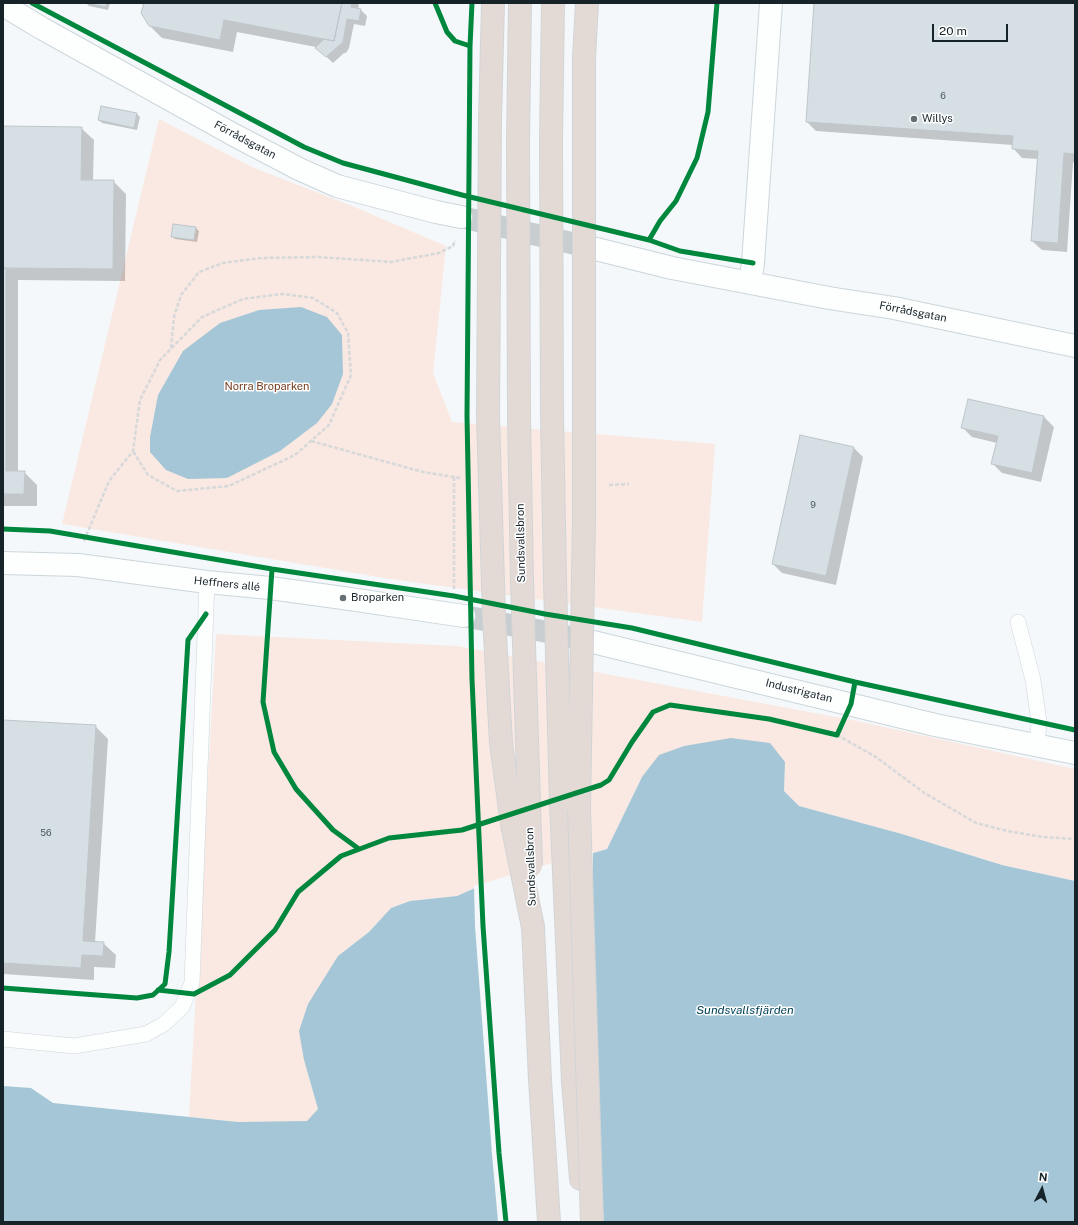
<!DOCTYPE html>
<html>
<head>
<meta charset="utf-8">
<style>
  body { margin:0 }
  #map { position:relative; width:1078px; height:1225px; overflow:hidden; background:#f4f8fa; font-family:"Public Sans",sans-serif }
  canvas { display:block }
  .frame { position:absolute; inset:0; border:4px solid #16242a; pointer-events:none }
  .north { position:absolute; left:1022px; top:1169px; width:40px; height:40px; -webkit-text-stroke:3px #fff; paint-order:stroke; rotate:6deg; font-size:11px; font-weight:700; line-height:16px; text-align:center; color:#16242a }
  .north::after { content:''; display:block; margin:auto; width:14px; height:18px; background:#16242a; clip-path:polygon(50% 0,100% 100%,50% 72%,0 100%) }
  .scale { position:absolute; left:932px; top:24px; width:76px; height:18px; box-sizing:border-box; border:2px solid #16242a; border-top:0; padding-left:5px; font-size:12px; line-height:14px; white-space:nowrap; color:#16242a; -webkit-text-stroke:3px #fff; paint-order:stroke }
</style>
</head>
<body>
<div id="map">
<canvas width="1078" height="1225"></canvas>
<div class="frame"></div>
<div class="north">N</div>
<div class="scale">20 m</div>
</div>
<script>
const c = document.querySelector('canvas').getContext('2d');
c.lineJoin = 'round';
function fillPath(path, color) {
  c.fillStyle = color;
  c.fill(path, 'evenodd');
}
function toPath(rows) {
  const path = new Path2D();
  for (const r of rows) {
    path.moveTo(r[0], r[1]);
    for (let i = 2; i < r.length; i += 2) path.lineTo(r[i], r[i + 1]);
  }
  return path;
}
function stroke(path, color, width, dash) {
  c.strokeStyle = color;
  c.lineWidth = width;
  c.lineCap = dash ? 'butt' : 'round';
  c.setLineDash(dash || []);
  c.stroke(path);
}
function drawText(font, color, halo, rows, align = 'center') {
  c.font = font + ' "Public Sans",sans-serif';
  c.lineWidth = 3;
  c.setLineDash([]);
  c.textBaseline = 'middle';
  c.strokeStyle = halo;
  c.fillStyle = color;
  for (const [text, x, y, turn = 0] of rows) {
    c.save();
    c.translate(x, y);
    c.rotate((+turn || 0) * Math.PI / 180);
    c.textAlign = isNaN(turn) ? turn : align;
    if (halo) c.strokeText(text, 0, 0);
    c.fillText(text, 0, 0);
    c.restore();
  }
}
fillPath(toPath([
  [159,119,252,167,352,206,446,246,433,373,452,422,715,444,702,622,391,579,62,524],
  [216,634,457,646,857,721,1075,769,1075,881,1002,865,902,834,799,806,784,791,785,762,642,777,607,849,475,888,457,896,410,901,391,908,369,932,338,956,304,1060,318,1109,307,1122,238,1122,189,1117]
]), '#fae9e2');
fillPath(toPath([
  [301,307,327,317,342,335,343,374,332,404,317,423,280,451,227,478,188,479,166,470,150,452,150,437,158,395,183,351,220,323,259,310],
  [731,738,770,743,785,762,784,791,799,806,902,834,1002,865,1075,881,1075,1222,3,1222,3,1086,31,1088,53,1103,238,1122,307,1121,318,1109,304,1060,299,1031,308,1004,338,956,369,932,391,908,410,901,457,896,475,888,607,849,642,777,659,755,684,746]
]), '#a5c6d6');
fillPath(toPath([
  [593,851,593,924,599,1149,604,1222,498,1222,492,1154,475,926,474,886]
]), '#f4f8fa');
fillPath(toPath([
  [86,3,110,3,108,10,89,6],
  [141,3,357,3,359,5,358,9,361,10,367,16,365,26,354,24,349,48,346,53,344,53,333,63,316,47,237,32,233,52,162,38,149,25,144,6],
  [815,3,1075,3,1075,163,1073,162,1067,252,1042,250,1032,241,1038,159,1022,158,1013,148,1013,145,816,131,807,122],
  [102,107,137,114,140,117,137,130,102,123,99,120],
  [3,127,81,128,94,140,93,181,113,181,126,194,125,281,18,280,18,472,24,472,37,485,37,506,3,506],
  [196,228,199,231,197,242,175,239,172,236],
  [969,401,1044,417,1054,427,1041,482,1002,473,993,464,997,443,972,437,963,428],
  [800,436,854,448,863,457,836,585,782,573,773,564],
  [3,721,95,726,108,739,95,942,103,943,116,955,115,968,94,967,94,980,3,974]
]), '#0003');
const building = toPath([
  [85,3,107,3,106,7,85,3],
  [144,3,342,3,334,41,224,20,220,40,149,26,141,13,144,3],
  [342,3,352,3,351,7,361,9,359,21,347,19,343,42,326,57,315,48,324,39,334,41,342,3],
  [814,3,1075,3,1075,154,1064,153,1058,243,1031,241,1038,151,1012,149,1013,136,806,122,814,3],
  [101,106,137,113,134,128,98,120,101,106],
  [3,126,82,127,81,180,114,180,113,269,3,268,3,126],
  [173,224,196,227,194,240,171,237,173,224],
  [3,268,6,268,6,471,25,471,24,494,3,494,3,268],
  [968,399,1044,416,1032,473,991,464,998,436,961,428,968,399],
  [800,435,854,447,826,576,772,564,800,435],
  [3,720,96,725,83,941,104,942,103,956,82,955,81,968,3,963,3,720]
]);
fillPath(building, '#d6dfe3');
stroke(building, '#bec6cb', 1);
stroke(toPath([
  [461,217,588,247]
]), '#c8ced0', 22, [22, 11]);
stroke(toPath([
  [464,616,537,630,593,642]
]), '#c8ced0', 22, [22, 11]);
const lane = toPath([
  [1018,622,1033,680,1039,722,1037,745],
  [3,1039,74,1046,146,1034,164,1024,182,1007,192,983,207,582]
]);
const street = toPath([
  [3,5,43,29,234,135,299,169,337,186,436,212,461,217],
  [588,247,672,268,829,298,894,308,1075,346],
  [750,283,753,263,771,3]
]);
const secondary = toPath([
  [3,563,78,565,207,582,270,588,343,598,464,616],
  [593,642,935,725,1075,753]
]);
const highway = toPath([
  [584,58,587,3],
  [561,802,573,1082,581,1179],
  [533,927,540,1080,549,1222]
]);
stroke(lane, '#ccd6da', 16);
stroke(street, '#ccd6da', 24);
stroke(secondary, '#ccd6da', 24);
stroke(highway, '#d1d5d7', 24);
stroke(toPath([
  [171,348,174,317,181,295,199,272,223,263,261,258,318,257,391,262,439,253,453,246,455,240],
  [311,441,423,472,460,478],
  [454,477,454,590],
  [609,485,629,484],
  [84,541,109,481,133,451,140,400,160,360,202,317,243,299,282,294,313,298,337,313,348,333,351,375,329,425,295,455,229,486,177,491,148,475,133,451],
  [837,735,876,757,923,792,976,823,1007,831,1043,837,1075,839]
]), '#d6d8d9', 2.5, [4, 2]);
stroke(lane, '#fdfefe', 15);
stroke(street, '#fdfefe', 22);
stroke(secondary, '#fdfefe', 22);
stroke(highway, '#e4dad5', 22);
const highwayBridge = toPath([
  [493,3,490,120,488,416,494,617,501,743,512,824,533,927],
  [520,3,518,141,519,416,522,581,531,866],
  [553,3,551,140,552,416,555,581,561,802],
  [584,58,584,519,579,809,592,1222]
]);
stroke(highwayBridge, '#d1d5d7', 24, []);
stroke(highwayBridge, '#e4dad5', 22);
stroke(toPath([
  [32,3,304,147,343,163,462,195,649,240,680,251,753,263],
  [435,3,447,32,455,41,470,46],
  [472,3,470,46,467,416,472,679,483,926,499,1153,506,1222],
  [649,240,660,221,676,201,697,158,708,112,717,3],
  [3,529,50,531,272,569,454,596,545,614,632,628,855,682,1075,730],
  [272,569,263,702,274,752,296,789,333,830,359,849],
  [3,988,137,998,153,995,165,984,169,952,188,640,206,614],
  [158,990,194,994,230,975,275,930,298,892,341,856,389,838,462,830,601,785,609,780,632,742,653,712,670,705,769,719,837,735,851,704,855,682]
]), '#00873e', 5);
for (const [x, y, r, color] of [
  [914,119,4,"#646e73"],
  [343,598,4,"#646e73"]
]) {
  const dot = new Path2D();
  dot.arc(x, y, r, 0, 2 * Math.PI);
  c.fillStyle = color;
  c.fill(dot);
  stroke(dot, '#fff', 1.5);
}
drawText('9px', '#475459', null, [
  ["6",943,96],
  ["9",813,505],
  ["56",46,833]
]);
drawText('11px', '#16242a', '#fff', [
  ["Willys",922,119],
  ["Broparken",351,598]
], 'left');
drawText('11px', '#16242a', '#fff', [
  ["Förrådsgatan",245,140,28],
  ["Förrådsgatan",913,312,11],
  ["Sundsvallsbron",521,543,-91],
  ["Heffners allé",227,584,6],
  ["Industrigatan",799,691,14],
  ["Sundsvallsbron",531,867,-92]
]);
drawText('11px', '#753d20', '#fff', [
  ["Norra Broparken",267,387]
]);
drawText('italic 12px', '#00435a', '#fff', [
  ["Sundsvallsfjärden",745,1010]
]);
</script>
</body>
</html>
